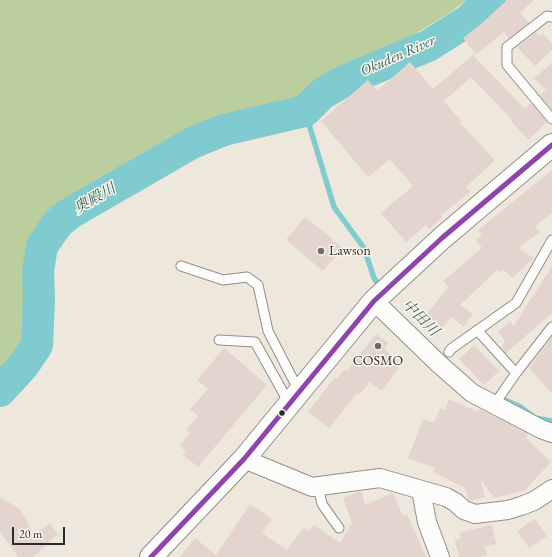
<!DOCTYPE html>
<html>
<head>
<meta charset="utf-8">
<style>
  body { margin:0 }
  #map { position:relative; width:552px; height:557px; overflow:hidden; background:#ede8db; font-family:"EB Garamond",serif }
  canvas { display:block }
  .scale { position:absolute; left:12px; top:527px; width:53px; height:18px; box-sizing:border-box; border:2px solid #2b2b2b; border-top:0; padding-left:5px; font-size:12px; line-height:14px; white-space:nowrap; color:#2b2b2b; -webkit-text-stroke:3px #fbf7ec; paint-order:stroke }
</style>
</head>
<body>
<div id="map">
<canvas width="552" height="557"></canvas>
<div class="scale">20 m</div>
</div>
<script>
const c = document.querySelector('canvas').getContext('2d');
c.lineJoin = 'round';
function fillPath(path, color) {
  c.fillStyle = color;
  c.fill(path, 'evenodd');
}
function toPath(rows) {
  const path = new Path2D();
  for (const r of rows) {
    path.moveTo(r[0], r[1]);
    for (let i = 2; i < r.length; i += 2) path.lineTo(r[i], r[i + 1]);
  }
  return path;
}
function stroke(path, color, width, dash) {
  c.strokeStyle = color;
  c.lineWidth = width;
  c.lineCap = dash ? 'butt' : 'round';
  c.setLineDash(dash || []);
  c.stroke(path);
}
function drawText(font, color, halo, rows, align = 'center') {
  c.font = font + ' "EB Garamond","Noto Serif JP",serif';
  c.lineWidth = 3;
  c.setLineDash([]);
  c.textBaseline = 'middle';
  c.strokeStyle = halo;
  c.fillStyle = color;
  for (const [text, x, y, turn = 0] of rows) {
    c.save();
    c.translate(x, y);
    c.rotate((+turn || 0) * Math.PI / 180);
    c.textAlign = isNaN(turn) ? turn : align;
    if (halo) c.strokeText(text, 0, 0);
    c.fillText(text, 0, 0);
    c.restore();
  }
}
fillPath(toPath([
  [0,0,467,0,451,12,324,90,266,115,125,184,65,209,47,242,38,321,15,362,0,378]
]), '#bace9e');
stroke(toPath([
  [305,111,334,207,364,248,374,278,381,289],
  [502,399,519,406,535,418,552,421]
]), '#80cbcf', 5.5);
stroke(toPath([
  [0,391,23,366,37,345,39,298,38,271,42,246,58,223,69,214,192,143,224,130,305,111,322,94,344,81,428,46,469,20,490,0]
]), '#80cbcf', 32);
fillPath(toPath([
  [507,0,534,0,520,13,529,23,509,38,504,32,476,54,463,38,481,24],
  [536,32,540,36,542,33,552,44,552,50,535,66,517,47],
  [473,55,525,109,531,103,547,122,528,140,511,121,512,120,471,77,444,101,462,122,460,123,495,160,466,187,471,192,441,215,443,217,429,229,426,225,406,242,381,213,413,186,390,159,368,177,321,121,368,80,377,91,410,62,433,89],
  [552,63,552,110,540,95,546,90,534,78],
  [552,170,552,213,535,226,540,232,518,248,534,258,512,278,503,269,500,272,497,270,460,305,473,314,464,327,451,317,437,336,420,323,448,287,443,281,482,248,476,240,482,235,478,230],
  [305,217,343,248,323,271,286,240],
  [552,266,552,313,506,353,501,348,505,341,498,332,510,321,514,326],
  [376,334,388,343,384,349,402,363,382,391,370,382,359,395,357,393,329,428,308,412,335,377,337,379,345,369,347,371],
  [552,337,552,394,529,368],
  [474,345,499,371,484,385,459,359],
  [224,348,267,385,198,467,183,455,186,451,179,446,190,433,186,430,198,416,190,409,208,389,197,380],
  [449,399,478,412,480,409,528,434,526,438,551,462,524,491,494,498,481,480,485,497,469,501,465,488,433,472,435,468,408,458,423,419,434,423,440,408,445,410],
  [361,491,365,505,393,493,403,516,407,514,426,557,180,557,195,538,216,555,250,504,272,519,262,533,287,550,304,527,309,531,314,525,340,543,352,523,343,498],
  [0,497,21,510,34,535,50,523,58,534,33,557,18,557,0,532],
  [535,519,547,536,529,548,517,531],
  [492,525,496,544,484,546,487,555,479,557,459,557,455,540,461,538,460,532]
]), '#e4d4ce');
const lane = toPath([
  [552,17,547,16,507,47,507,65,552,119],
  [181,266,223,280,247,277,258,285,268,331,299,391],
  [477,330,516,373],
  [219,340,255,342,289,403],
  [449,352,451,349,516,303,552,240],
  [494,405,516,373,552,327],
  [318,486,322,504,339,528]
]);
const street = toPath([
  [374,301,439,364,472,393,541,429,552,433],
  [244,459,312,487,380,478,446,497,455,502,464,510,475,514,508,510,521,506,534,501,552,489],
  [421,490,427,522,440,557]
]);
const highway = toPath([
  [151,557,244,459,374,301,442,238,552,145]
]);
stroke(lane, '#928f89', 11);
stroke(street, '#928f89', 20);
stroke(highway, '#928f89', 24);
stroke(lane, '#fcfcfa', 9);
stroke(street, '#fcfcfa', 18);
stroke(highway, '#fcfcfa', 22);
stroke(toPath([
  [151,557,244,459,374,301,442,238,552,145]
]), '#8e44ad', 5);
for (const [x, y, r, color] of [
  [321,251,4,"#6f6d69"],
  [378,346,4,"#6f6d69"],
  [282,413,3.5,"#2b2b2b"]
]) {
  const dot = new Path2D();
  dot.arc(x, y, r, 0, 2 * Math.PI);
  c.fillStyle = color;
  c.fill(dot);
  stroke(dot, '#fbf7ec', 1.5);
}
drawText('14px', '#2b2b2b', '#fbf7ec', [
  ["Lawson",329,251],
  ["COSMO",378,361,"center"]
], 'left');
drawText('italic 15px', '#395f63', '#fbf7ec', [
  ["Okuden River",398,56,-24],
  ["奥殿川",95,199,-30],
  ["中田川",420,318,45]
]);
</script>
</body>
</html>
